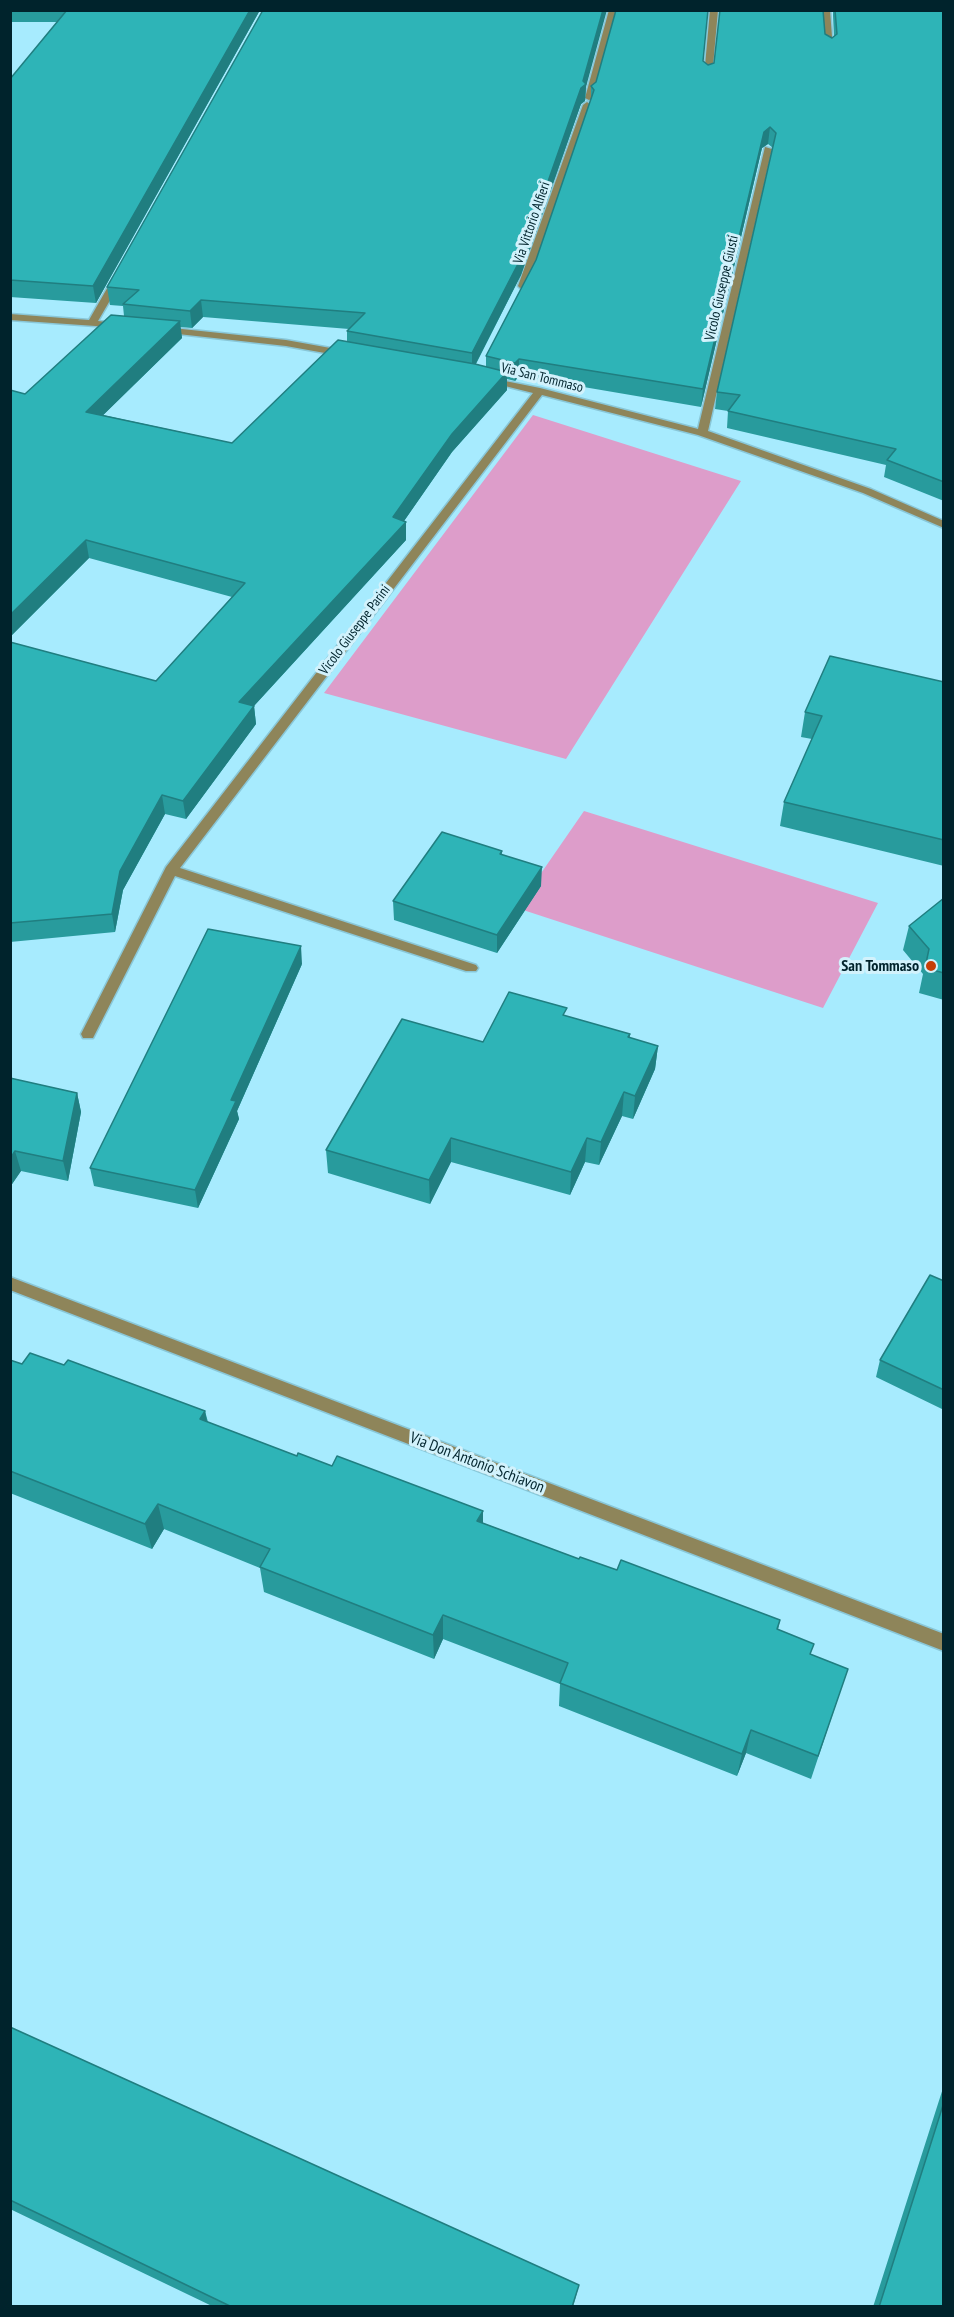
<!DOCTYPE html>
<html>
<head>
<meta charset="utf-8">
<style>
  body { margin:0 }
  #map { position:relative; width:954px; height:2317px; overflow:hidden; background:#a7ebfe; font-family:"PT Sans Narrow",sans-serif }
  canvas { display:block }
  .frame { position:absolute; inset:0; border:12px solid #00232c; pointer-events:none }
</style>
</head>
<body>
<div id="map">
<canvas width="954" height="2317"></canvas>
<div class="frame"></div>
</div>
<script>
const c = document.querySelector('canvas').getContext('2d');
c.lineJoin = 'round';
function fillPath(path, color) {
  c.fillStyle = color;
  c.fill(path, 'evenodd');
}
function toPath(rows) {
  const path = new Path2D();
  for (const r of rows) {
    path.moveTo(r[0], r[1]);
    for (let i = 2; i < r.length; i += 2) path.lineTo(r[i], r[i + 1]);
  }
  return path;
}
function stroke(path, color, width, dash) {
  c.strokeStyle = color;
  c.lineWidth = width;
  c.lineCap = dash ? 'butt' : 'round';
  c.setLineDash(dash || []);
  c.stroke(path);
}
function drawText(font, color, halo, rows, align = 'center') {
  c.font = font + ' "PT Sans Narrow",sans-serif';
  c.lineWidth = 6;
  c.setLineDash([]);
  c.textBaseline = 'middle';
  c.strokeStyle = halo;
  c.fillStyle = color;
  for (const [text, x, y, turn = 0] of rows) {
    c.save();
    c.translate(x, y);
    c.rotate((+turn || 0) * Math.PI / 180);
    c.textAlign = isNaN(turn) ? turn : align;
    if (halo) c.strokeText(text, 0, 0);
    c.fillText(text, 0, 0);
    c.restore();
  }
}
fillPath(toPath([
  [533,415,741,481,566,759,324,693],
  [584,811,878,903,823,1008,517,908]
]), '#dd9dca');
const minor = toPath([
  [609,10,617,10,593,98,589,100,585,98,609,10],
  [710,10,718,10,712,77,708,79,704,77,710,10],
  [822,10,830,10,833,50,829,52,825,50,822,10],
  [587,102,591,105,528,286,520,288,518,286,583,105,587,102],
  [765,147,772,149,708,431,871,489,944,521,944,528,863,493,698,435,542,395,180,868,476,965,478,968,476,971,466,971,175,876,95,1034,93,1038,83,1038,81,1034,166,867,533,393,485,381,485,377,540,388,698,429,765,147],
  [118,275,123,278,98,321,124,324,124,328,10,320,10,314,89,320,113,278,118,275],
  [163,327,286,340,347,351,352,354,347,357,286,346,160,332,158,330,163,327],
  [10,1277,944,1634,944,1651,10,1290,10,1277]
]);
stroke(minor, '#89c7d8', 3);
fillPath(minor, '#8e855a');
fillPath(toPath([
  [10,10,260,10,96,303,10,297,10,79,57,22,10,22],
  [833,10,944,10,944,501,884,477,886,465,727,428,728,411,715,409,717,392,773,148,768,144,762,148,701,407,519,376,515,381,507,379,507,390,452,452,404,521,406,522,406,540,254,706,256,724,186,819,165,814,123,890,115,932,10,942,10,642,156,681,232,597,89,558,10,637,10,390,25,394,124,316,123,306,110,305,107,287,586,87,585,101,581,104,521,275,476,364,486,367,486,356,536,260,591,99,591,86,703,61,708,65,825,34,832,38,834,36,833,16],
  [203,317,349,329,347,331,347,342,232,443,103,415,182,338,180,327,192,328],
  [944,682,944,866,780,826,784,802,812,739,801,737,805,712],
  [502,851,502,855,541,886,497,953,394,920,393,901],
  [944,898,944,1000,919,993,923,974,903,950,909,926],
  [302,964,237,1111,239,1119,198,1208,94,1186,90,1168],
  [566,1016,630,1034,630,1038,658,1046,655,1069,633,1119,622,1116,599,1165,585,1162,570,1195,451,1162,430,1204,328,1173,326,1150,483,1042],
  [10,1078,77,1093,81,1112,68,1181,21,1171,10,1187],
  [944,1281,944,1410,876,1377,880,1360],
  [10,1360,22,1364,64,1365,205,1411,208,1422,297,1456,483,1511,483,1523,579,1559,780,1620,778,1630,811,1654,840,1692,811,1779,746,1753,737,1776,559,1706,560,1684,443,1639,434,1659,264,1592,260,1568,164,1529,152,1549,10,1493],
  [10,2027,579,2285,573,2307,214,2307,10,2209],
  [944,2085,944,2307,873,2307]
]), '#289b9d');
fillPath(toPath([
  [250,10,260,10,96,303,93,286],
  [603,10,607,10,586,87,585,101,581,104,521,275,472,371,472,353,583,81],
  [770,127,768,144,762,148,701,407,703,389,764,132],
  [201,300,203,317,192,328,190,311],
  [180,321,182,338,89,429,86,412],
  [519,359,519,376,515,381,515,363],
  [507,372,507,390,452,452,395,534,406,522,406,540,241,720,239,702,393,517,452,434],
  [86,540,89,558,10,637,10,615],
  [254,706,256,724,186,819,183,801],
  [162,795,165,814,123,890,115,932,112,914,120,871],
  [542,867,541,886,497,953,497,935],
  [301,946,302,964,237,1111,239,1119,198,1208,195,1190,231,1100],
  [658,1046,655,1069,633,1119,635,1096],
  [624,1092,622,1116,599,1165,601,1142],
  [77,1093,81,1112,68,1181,63,1161],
  [451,1138,451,1162,430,1204,429,1180],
  [587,1138,585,1162,570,1195,571,1172],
  [15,1151,21,1171,10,1187,10,1159],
  [205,1411,210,1437,200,1419],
  [158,1504,164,1529,152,1549,145,1524],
  [483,1511,483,1536,477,1521],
  [443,1615,443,1639,434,1659,433,1635],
  [751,1730,746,1753,737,1776,742,1754]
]), '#207e80');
const building = toPath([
  [67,10,250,10,93,286,10,280,10,79,67,10],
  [263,10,603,10,583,81,586,84,581,88,521,258,472,353,347,331,365,313,201,300,190,311,123,304,139,290,107,287,263,10],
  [616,10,708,10,703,61,708,65,714,63,720,10,823,10,825,34,832,38,837,34,835,10,944,10,944,482,887,460,896,449,728,411,740,395,717,392,776,133,770,127,764,132,703,389,519,359,515,363,486,356,536,260,594,90,591,86,596,82,616,10],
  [111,315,180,321,86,412,232,443,338,340,475,364,507,372,452,434,393,517,406,522,239,702,254,706,183,801,162,795,120,871,112,914,10,923,10,642,156,681,245,583,86,540,10,615,10,390,25,394,111,315],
  [830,656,944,682,944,840,784,802,822,716,805,712,830,656],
  [442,832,502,851,500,854,542,867,497,935,393,901,442,832],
  [944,898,944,973,925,968,929,949,909,926,944,898],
  [208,929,301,946,231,1100,236,1101,195,1190,90,1168,208,929],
  [509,992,567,1008,563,1015,630,1034,628,1037,658,1046,635,1096,624,1092,601,1142,587,1138,571,1172,451,1138,429,1180,326,1150,402,1019,483,1042,509,992],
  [10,1078,77,1093,63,1161,15,1151,10,1159,10,1078],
  [930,1275,944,1281,944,1390,880,1360,930,1275],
  [30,1353,64,1365,68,1360,205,1411,200,1419,297,1456,298,1453,332,1466,337,1456,483,1511,477,1521,579,1559,580,1557,617,1570,621,1560,780,1620,777,1629,814,1644,810,1654,848,1669,818,1756,751,1730,742,1754,560,1683,568,1663,443,1615,433,1635,260,1567,270,1549,158,1504,145,1524,10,1471,10,1360,22,1364,30,1353],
  [10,2027,579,2285,572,2307,232,2307,10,2200,10,2027],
  [944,2102,944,2307,879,2307,944,2102]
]);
fillPath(building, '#2eb4b7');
stroke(building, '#207e80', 1.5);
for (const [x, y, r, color] of [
  [931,966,6,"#c63f08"]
]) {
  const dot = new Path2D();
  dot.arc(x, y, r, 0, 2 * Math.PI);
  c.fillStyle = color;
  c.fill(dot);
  stroke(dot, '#d2f2fc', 2);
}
drawText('14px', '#00232c', '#d2f2fc', [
  ["Via Vittorio Alfieri",532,223,-71],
  ["Vicolo Giuseppe Giusti",722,288,-77],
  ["Via San Tommaso",542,378,14],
  ["Vicolo Giuseppe Parini",355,630,-53]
]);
drawText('bold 16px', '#00232c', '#d2f2fc', [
  ["San Tommaso",919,966]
], 'right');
drawText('16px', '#00232c', '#d2f2fc', [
  ["Via Don Antonio Schiavon",477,1463,21]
]);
</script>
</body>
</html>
